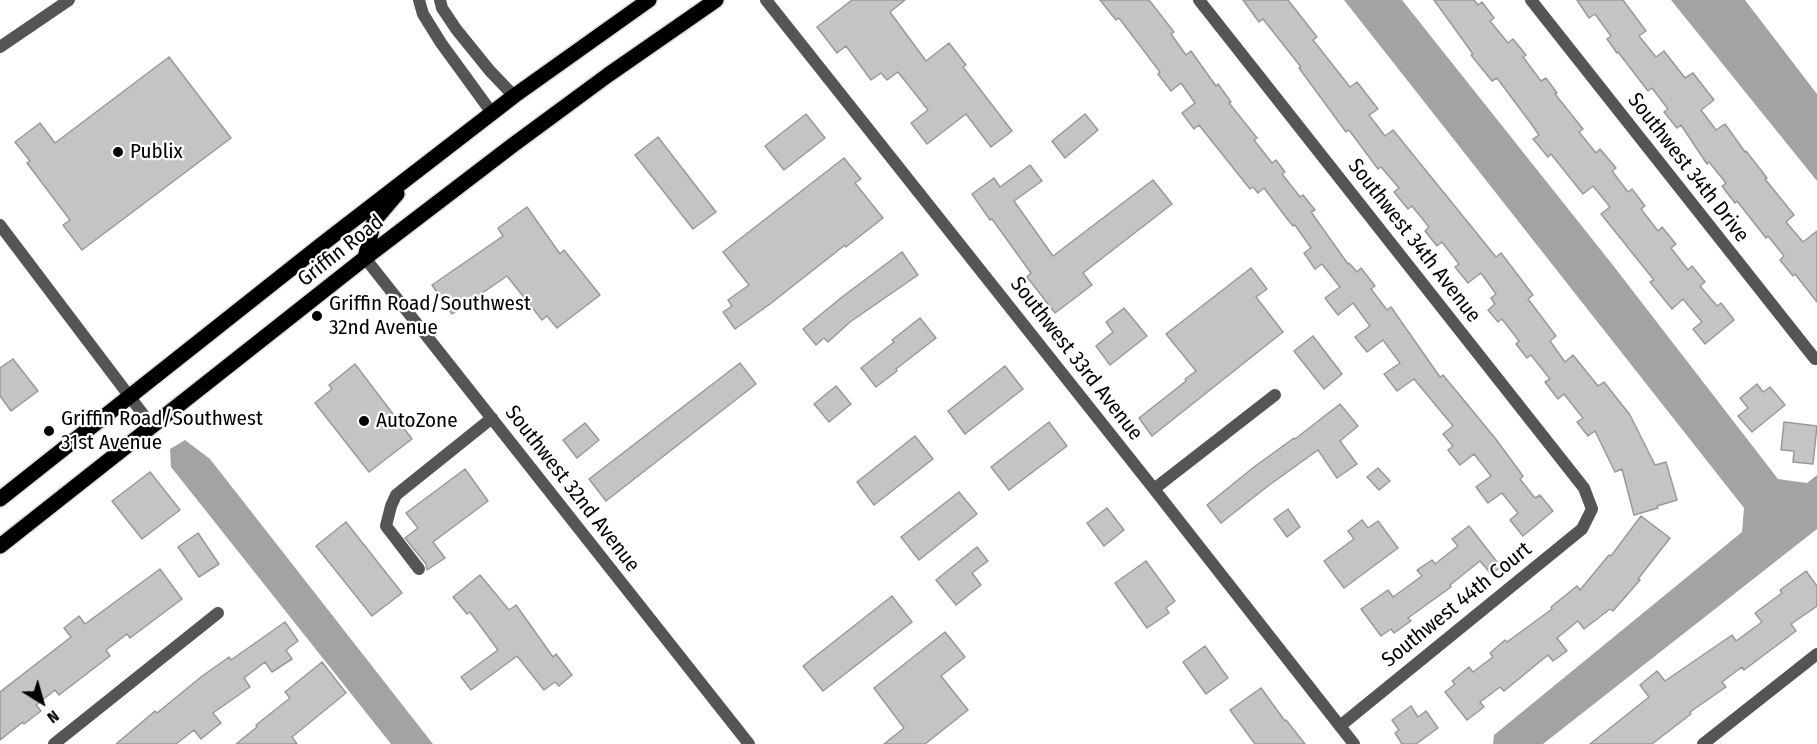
<!DOCTYPE html>
<html>
<head>
<meta charset="utf-8">
<style>
  body { margin:0 }
  #map { position:relative; width:1817px; height:744px; overflow:hidden; background:#fff; font-family:"Fira Sans Condensed",sans-serif }
  canvas { display:block }
  .north { position:absolute; left:12px; top:672px; width:60px; height:60px; -webkit-text-stroke:4px #fff; paint-order:stroke; rotate:143deg; font-size:16px; font-weight:700; line-height:24px; text-align:center; color:#000 }
  .north::after { content:''; display:block; margin:auto; width:21px; height:27px; background:#000; clip-path:polygon(50% 0,100% 100%,50% 72%,0 100%) }
</style>
</head>
<body>
<div id="map">
<canvas width="1817" height="744"></canvas>
<div class="north">N</div>
</div>
<script>
const c = document.querySelector('canvas').getContext('2d');
c.lineJoin = 'round';
function fillPath(path, color) {
  c.fillStyle = color;
  c.fill(path, 'evenodd');
}
function toPath(rows) {
  const path = new Path2D();
  for (const r of rows) {
    path.moveTo(r[0], r[1]);
    for (let i = 2; i < r.length; i += 2) path.lineTo(r[i], r[i + 1]);
  }
  return path;
}
function stroke(path, color, width, dash) {
  c.strokeStyle = color;
  c.lineWidth = width;
  c.lineCap = dash ? 'butt' : 'round';
  c.setLineDash(dash || []);
  c.stroke(path);
}
function drawText(font, color, halo, rows, align = 'center') {
  c.font = font + ' "Fira Sans Condensed",sans-serif';
  c.lineWidth = 4.5;
  c.setLineDash([]);
  c.textBaseline = 'middle';
  c.strokeStyle = halo;
  c.fillStyle = color;
  for (const [text, x, y, turn = 0] of rows) {
    c.save();
    c.translate(x, y);
    c.rotate((+turn || 0) * Math.PI / 180);
    c.textAlign = isNaN(turn) ? turn : align;
    if (halo) c.strokeText(text, 0, 0);
    c.fillText(text, 0, 0);
    c.restore();
  }
}
fillPath(toPath([
  [1344,0,1402,0,1612,264,1778,479,1807,483,1817,475,1817,529,1543,744,1493,744,1494,735,1742,532,1744,508],
  [1671,0,1745,0,1817,94,1817,181],
  [185,440,210,459,433,744,391,744,171,467,170,449]
]), '#a3a3a3');
const building = toPath([
  [852,0,905,0,890,12,926,61,949,43,966,65,963,67,1012,131,991,147,966,114,927,144,911,123,928,110,898,72,887,80,881,73,871,80,846,46,837,53,817,27,852,0],
  [1100,0,1149,0,1174,32,1171,34,1186,55,1191,51,1216,86,1218,84,1231,102,1229,103,1257,138,1254,140,1272,163,1276,160,1285,172,1282,174,1300,197,1303,195,1315,210,1311,212,1348,264,1349,263,1357,272,1361,268,1375,286,1371,289,1387,310,1391,307,1440,377,1443,375,1495,438,1523,476,1520,479,1535,498,1540,495,1553,511,1523,536,1510,520,1518,513,1502,493,1488,503,1476,487,1491,476,1474,454,1460,465,1448,450,1453,446,1443,434,1453,426,1414,379,1397,391,1384,374,1400,363,1383,340,1367,352,1355,337,1370,326,1353,303,1338,315,1325,298,1340,287,1322,264,1315,269,1304,253,1311,248,1295,225,1293,226,1288,220,1264,188,1258,193,1253,187,1250,189,1199,125,1194,129,1182,113,1195,103,1181,83,1171,91,1158,74,1160,72,1119,18,1116,20,1100,0],
  [1243,0,1288,0,1317,37,1313,40,1350,87,1357,82,1378,109,1369,115,1385,136,1393,130,1496,257,1501,253,1533,295,1528,299,1556,336,1550,341,1565,362,1573,355,1598,386,1604,382,1630,415,1655,465,1666,462,1677,500,1657,506,1658,508,1634,515,1622,469,1615,472,1595,431,1588,436,1577,422,1583,418,1564,394,1558,399,1545,382,1550,379,1531,355,1527,358,1516,344,1519,341,1502,319,1498,322,1488,310,1495,304,1491,298,1496,294,1481,273,1468,283,1455,267,1459,264,1442,242,1437,246,1425,231,1429,227,1412,206,1408,209,1394,192,1399,188,1381,167,1378,169,1349,130,1346,132,1299,68,1301,67,1263,19,1259,22,1243,0],
  [1434,0,1474,0,1478,5,1482,2,1494,18,1490,21,1508,43,1513,39,1526,55,1523,57,1541,81,1546,78,1557,93,1555,94,1583,129,1579,132,1596,153,1600,149,1616,168,1612,171,1628,192,1632,189,1645,206,1641,209,1658,231,1662,227,1676,244,1671,248,1688,270,1692,266,1705,282,1700,286,1717,306,1721,303,1734,320,1705,344,1693,329,1702,322,1683,299,1672,309,1650,282,1654,280,1601,214,1610,207,1593,186,1583,194,1551,154,1548,157,1533,139,1539,135,1532,125,1497,78,1492,81,1471,55,1473,54,1434,0],
  [1577,0,1623,0,1646,31,1639,36,1656,57,1664,51,1685,78,1693,73,1714,100,1701,110,1716,130,1725,124,1745,152,1746,151,1767,178,1765,179,1794,215,1786,222,1803,242,1817,231,1817,302,1795,274,1793,276,1780,260,1784,256,1768,236,1766,238,1737,201,1735,203,1722,186,1726,183,1709,162,1707,164,1681,125,1677,128,1664,112,1668,109,1652,88,1648,91,1618,52,1617,53,1607,39,1611,36,1595,14,1589,18,1577,0],
  [169,57,231,138,82,250,63,225,70,220,27,163,30,161,15,142,40,123,55,143,169,57],
  [806,114,825,138,784,170,765,146,806,114],
  [1085,114,1098,130,1065,158,1052,141,1085,114],
  [658,137,716,212,693,229,635,155,658,137],
  [844,158,861,179,855,183,883,218,846,247,845,245,770,304,735,329,723,312,732,306,728,300,749,285,723,252,844,158],
  [1030,165,1042,181,1014,201,1053,256,1153,180,1172,204,1083,273,1092,285,1055,313,1027,277,1031,273,992,219,990,220,972,194,994,178,1000,187,1030,165],
  [527,207,560,254,564,250,600,295,557,328,547,316,542,320,507,276,452,314,432,285,503,236,498,228,527,207],
  [902,252,918,275,850,322,828,342,824,338,816,345,803,329,842,297,902,252],
  [1251,268,1267,289,1256,297,1283,332,1152,436,1139,418,1186,381,1185,379,1196,371,1166,334,1251,268],
  [1124,308,1147,336,1110,365,1096,346,1113,332,1106,322,1124,308],
  [920,318,936,338,896,369,897,371,876,387,861,368,894,342,892,340,920,318],
  [1313,336,1342,374,1324,389,1294,351,1313,336],
  [13,359,38,391,11,411,0,396,0,368,13,359],
  [740,363,756,384,606,501,589,479,740,363],
  [355,364,412,439,369,472,315,403,332,389,329,385,355,364],
  [1005,366,1023,389,965,434,948,411,1005,366],
  [1757,384,1763,392,1770,387,1785,405,1752,432,1738,416,1748,408,1740,398,1757,384],
  [836,386,851,404,829,422,814,404,836,386],
  [1340,404,1358,426,1340,441,1357,464,1337,478,1318,450,1268,486,1221,523,1207,505,1254,467,1294,438,1295,439,1340,404],
  [1049,422,1067,446,1009,490,991,467,1049,422],
  [1784,422,1817,426,1813,464,1793,462,1794,451,1781,450,1784,422],
  [585,423,599,440,577,458,563,440,585,423],
  [915,436,933,459,874,505,857,482,915,436],
  [1378,468,1390,481,1379,490,1367,477,1378,468],
  [465,469,488,501,433,542,445,558,427,570,426,564,405,538,418,528,406,513,465,469],
  [150,472,180,510,142,539,112,501,150,472],
  [959,492,977,514,919,560,901,537,959,492],
  [1107,508,1124,530,1104,546,1087,523,1107,508],
  [1288,509,1300,527,1287,537,1274,519,1288,509],
  [1641,516,1670,538,1638,579,1640,580,1613,611,1610,609,1584,629,1578,621,1557,638,1567,651,1553,661,1548,655,1504,691,1500,687,1480,702,1484,707,1467,720,1445,692,1455,684,1452,681,1469,667,1473,672,1493,657,1490,653,1505,640,1507,642,1552,609,1551,607,1577,586,1580,590,1609,555,1611,556,1641,516],
  [1362,520,1368,528,1378,521,1398,548,1344,588,1324,561,1354,539,1348,531,1362,520],
  [346,522,402,593,372,616,316,546,346,522],
  [1469,526,1501,567,1491,574,1480,561,1450,585,1451,587,1408,618,1411,621,1394,633,1391,629,1381,636,1361,609,1388,590,1393,597,1422,576,1417,570,1432,560,1435,564,1458,546,1452,539,1469,526],
  [198,533,219,564,199,577,178,547,198,533],
  [977,547,988,561,972,573,981,585,956,605,936,580,977,547],
  [1146,561,1175,601,1166,608,1169,613,1147,628,1115,583,1146,561],
  [160,569,182,599,130,638,127,634,106,650,110,656,59,695,55,690,36,705,41,711,24,724,23,722,0,740,0,692,71,637,64,628,79,616,85,624,160,569],
  [1806,571,1817,586,1817,606,1791,624,1796,631,1744,670,1742,667,1722,682,1726,687,1690,712,1691,714,1652,744,1590,744,1649,697,1640,685,1657,671,1665,681,1732,635,1736,641,1762,622,1755,613,1782,593,1780,590,1806,571],
  [480,575,509,610,516,605,553,657,556,654,572,675,559,686,555,682,544,690,517,656,471,690,461,677,498,650,470,612,467,614,453,597,480,575],
  [892,596,912,622,823,691,803,666,892,596],
  [285,622,298,641,286,650,292,659,272,672,265,662,244,678,250,687,213,713,221,723,201,739,194,730,176,744,116,744,155,711,157,713,201,677,229,657,231,660,285,622],
  [945,632,965,657,941,676,968,710,925,744,884,744,904,728,874,688,945,632],
  [1205,646,1228,678,1206,694,1183,662,1205,646],
  [322,662,346,693,292,737,297,744,236,744,257,727,256,725,290,698,285,692,322,662],
  [1261,688,1285,721,1286,720,1305,744,1255,744,1230,710,1261,688],
  [1411,706,1418,717,1426,711,1438,728,1416,744,1402,744,1395,733,1399,730,1392,720,1411,706]
]);
fillPath(building, '#c4c4c4');
stroke(building, '#999', 1.5);
const primary = toPath([
  [365,258,374,221,397,194],
  [0,499,321,245,514,96,649,0],
  [0,546,365,258,513,145,608,75,716,0]
]);
stroke(primary, '#dbdbdb', 18);
stroke(toPath([
  [419,0,423,14,441,43,492,113],
  [440,0,442,8,456,29,490,71,514,96],
  [766,0,1154,489,1354,744],
  [1199,0,1584,488,1592,509,1582,529,1340,726],
  [1531,0,1815,359],
  [0,47,69,0],
  [0,225,152,426],
  [365,258,749,744],
  [1154,489,1275,395],
  [419,569,386,526,391,506,396,495,492,418],
  [54,744,218,613],
  [1703,744,1817,654]
]), '#555', 12);
stroke(primary, '#000', 15);
for (const [x, y, r, color] of [
  [118,152,6,"#000"],
  [317,316,6,"#000"],
  [364,421,6,"#000"],
  [49,431,6,"#000"]
]) {
  const dot = new Path2D();
  dot.arc(x, y, r, 0, 2 * Math.PI);
  c.fillStyle = color;
  c.fill(dot);
  stroke(dot, '#fff', 2);
}
drawText('21px', '#000', '#fff', [
  ["Publix",130,152],
  ["Griffin Road/Southwest",329,304],
  ["32nd Avenue",329,328],
  ["Griffin Road/Southwest",61,419],
  ["31st Avenue",61,443],
  ["AutoZone",376,421]
], 'left');
drawText('21px', '#000', '#fff', [
  ["Southwest 34th Drive",1688,168,52],
  ["Southwest 34th Avenue",1414,241,52],
  ["Griffin Road",341,251,-38],
  ["Southwest 33rd Avenue",1076,359,52],
  ["Southwest 32nd Avenue",572,489,52],
  ["Southwest 44th Court",1457,605,-39]
]);
</script>
</body>
</html>
